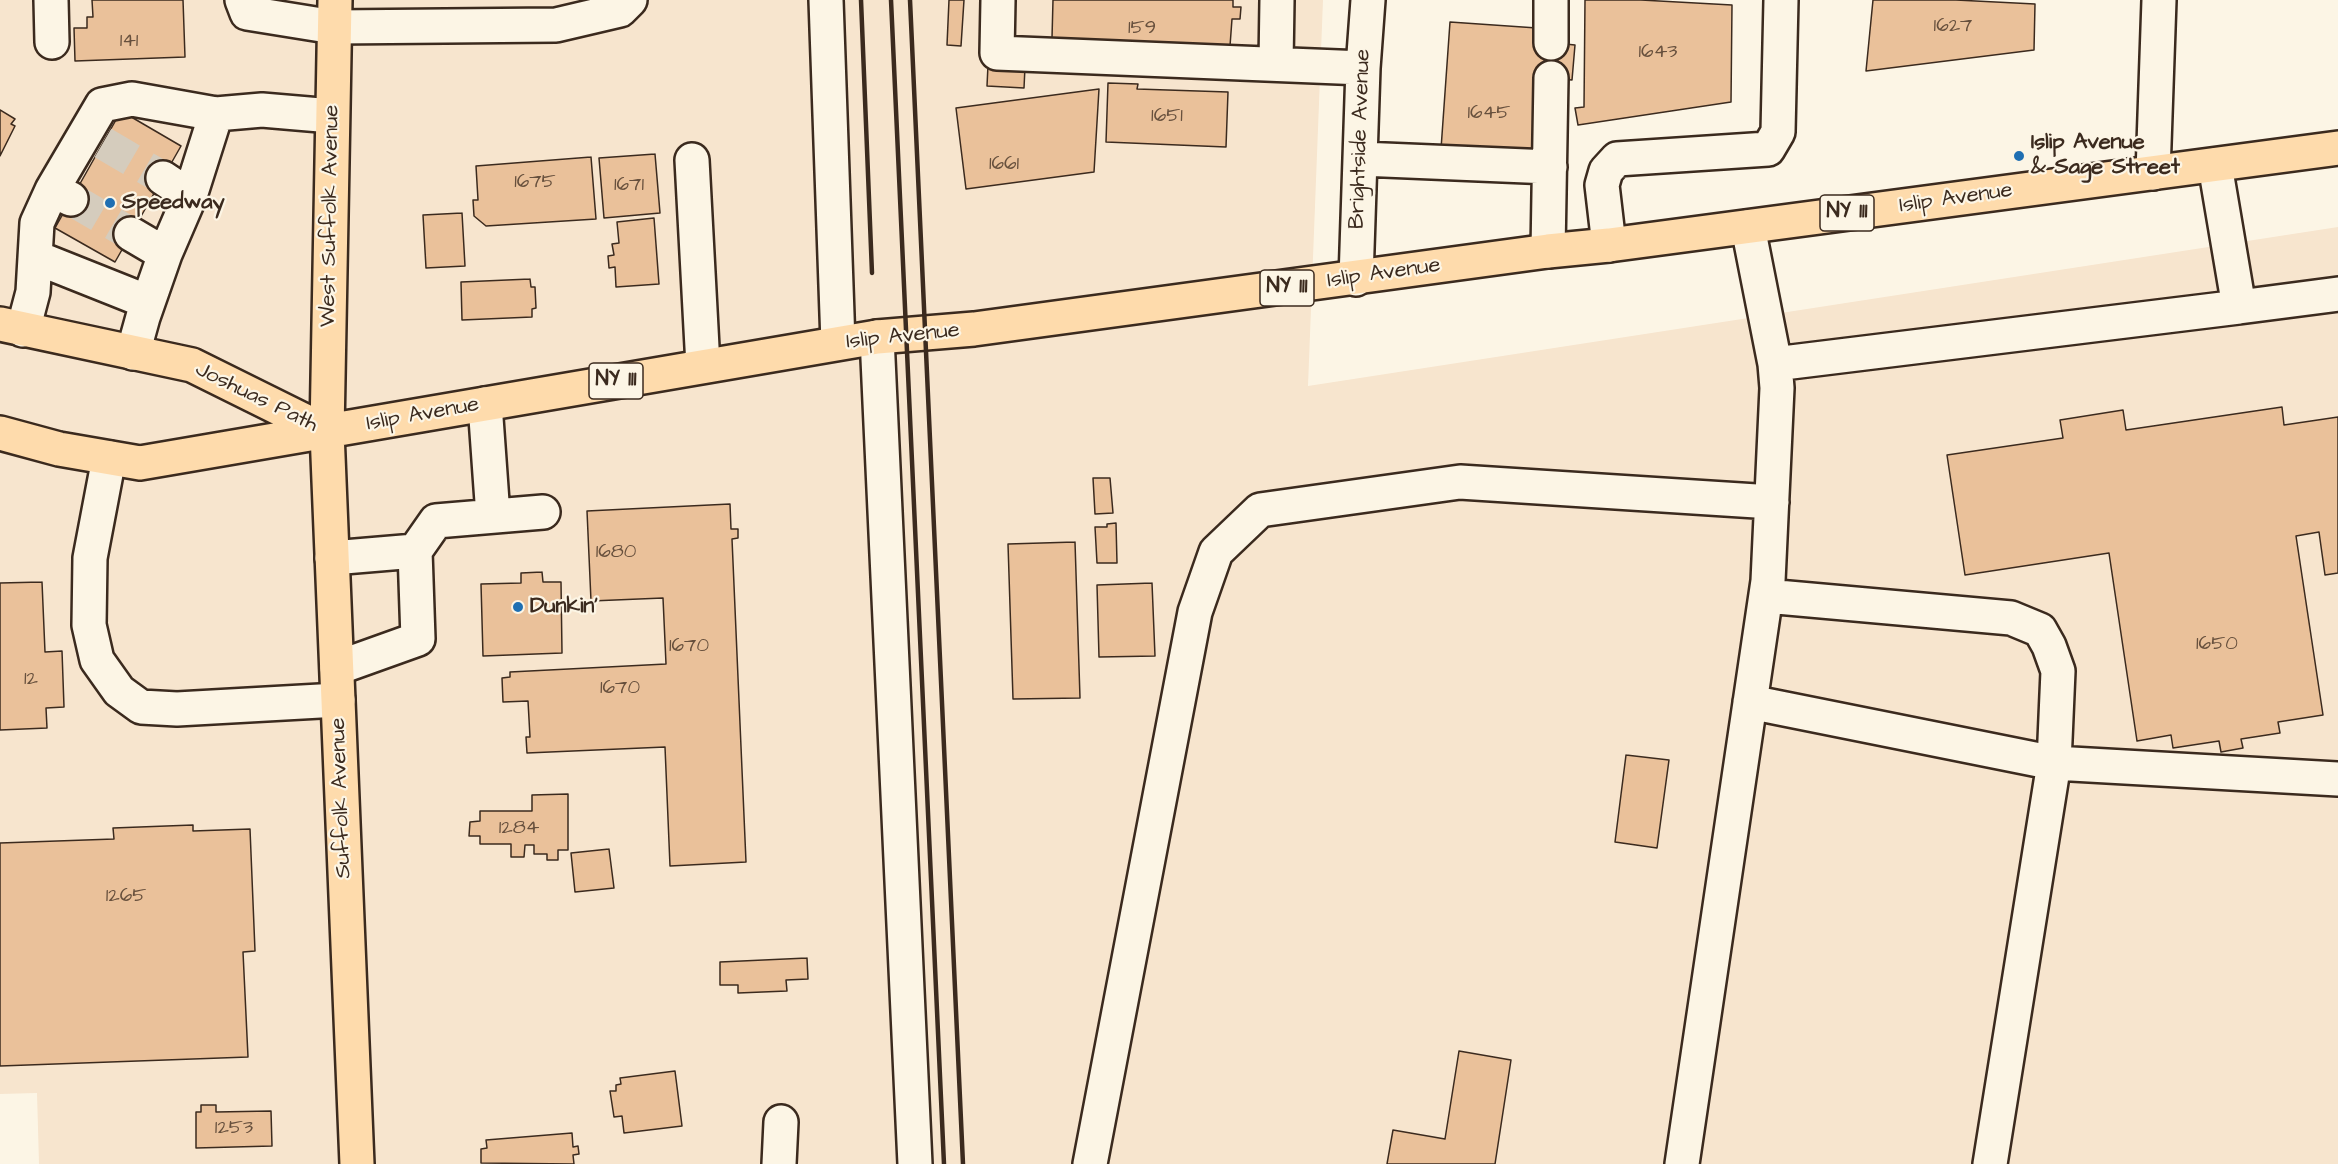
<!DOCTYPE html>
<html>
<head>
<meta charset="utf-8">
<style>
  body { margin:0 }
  canvas { display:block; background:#fcf5e5 }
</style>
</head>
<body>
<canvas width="2338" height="1164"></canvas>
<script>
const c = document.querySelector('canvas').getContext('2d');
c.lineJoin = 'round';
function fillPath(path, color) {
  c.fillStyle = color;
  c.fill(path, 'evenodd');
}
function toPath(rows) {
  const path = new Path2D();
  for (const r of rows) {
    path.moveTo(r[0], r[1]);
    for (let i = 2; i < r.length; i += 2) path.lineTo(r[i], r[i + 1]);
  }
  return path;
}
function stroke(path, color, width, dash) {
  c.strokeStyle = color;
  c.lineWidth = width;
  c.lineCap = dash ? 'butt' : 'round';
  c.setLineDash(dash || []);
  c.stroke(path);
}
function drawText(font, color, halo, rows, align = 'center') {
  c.font = font + ' "Architects Daughter",sans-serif';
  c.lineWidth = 4.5;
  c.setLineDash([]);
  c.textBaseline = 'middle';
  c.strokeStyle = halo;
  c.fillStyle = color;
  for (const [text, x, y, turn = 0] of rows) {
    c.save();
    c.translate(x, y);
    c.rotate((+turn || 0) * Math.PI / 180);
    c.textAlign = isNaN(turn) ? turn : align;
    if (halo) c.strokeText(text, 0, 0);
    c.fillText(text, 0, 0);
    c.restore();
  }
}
fillPath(toPath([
  [0,0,1323,0,1308,386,2338,227,2338,1164,39,1164,37,1093,0,1094]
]), '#f7e5ce');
const building = toPath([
  [92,0,183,0,185,57,75,61,74,28,87,28,87,17,93,17,92,0],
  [949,0,964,0,961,46,947,45,949,0],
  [1053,0,1233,0,1233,7,1241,7,1240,19,1232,19,1230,46,1052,38,1053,0],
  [1585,0,1641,0,1732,5,1731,102,1578,125,1575,108,1584,107,1585,0],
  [1873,0,1956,0,2035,4,2034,50,1866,71,1873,0],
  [1450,22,1537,28,1536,41,1575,45,1572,80,1538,77,1532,156,1441,149,1450,22],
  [988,65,1025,67,1024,88,987,86,988,65],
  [1108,83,1138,84,1137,89,1228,92,1226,147,1106,142,1108,83],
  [1099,89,1094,172,966,189,956,108,1099,89],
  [0,110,15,119,11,124,15,126,0,156,0,110],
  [121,111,181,146,115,262,55,228,121,111],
  [655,154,660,213,604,218,599,158,655,154],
  [591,157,596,219,486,226,474,216,473,200,478,200,476,166,591,157],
  [462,213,465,266,426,268,423,215,462,213],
  [654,218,659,284,616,287,615,267,609,268,608,256,614,255,612,244,619,243,617,222,654,218],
  [530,279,531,287,535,287,536,308,532,309,532,317,462,320,461,282,530,279],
  [2282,407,2284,425,2338,417,2338,573,2325,575,2319,532,2296,536,2323,715,2278,722,2280,733,2241,739,2243,748,2221,752,2219,741,2173,748,2171,735,2137,741,2109,553,1965,575,1947,455,2063,438,2060,420,2123,410,2126,430,2282,407],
  [1093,478,1110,478,1113,513,1095,514,1093,478],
  [730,504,731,529,738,529,738,538,732,539,746,862,670,866,665,747,527,753,526,737,530,737,528,701,503,702,502,678,510,677,510,672,666,664,663,598,591,601,587,511,730,504],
  [1116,523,1117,563,1097,563,1095,527,1107,527,1107,524,1116,523],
  [1075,542,1080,698,1013,699,1008,544,1075,542],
  [542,572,543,582,561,582,562,653,483,656,481,584,521,583,521,573,542,572],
  [42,582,45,652,62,651,64,707,46,708,47,728,0,730,0,583,42,582],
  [1152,583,1155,656,1099,657,1097,585,1152,583],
  [1626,755,1669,760,1657,848,1615,842,1626,755],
  [568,794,568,850,558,850,558,860,547,860,547,854,534,854,534,845,525,845,524,857,511,857,511,844,480,844,480,836,469,836,470,822,480,821,480,811,532,811,532,795,568,794],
  [193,825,193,831,250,829,255,951,243,952,248,1057,0,1066,0,843,114,839,113,828,193,825],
  [609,849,614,888,575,892,571,853,609,849],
  [807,958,808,979,786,980,787,991,738,993,738,985,720,985,720,962,807,958],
  [1459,1051,1511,1060,1495,1164,1387,1164,1393,1130,1445,1139,1459,1051],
  [675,1071,682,1126,624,1133,622,1116,614,1117,610,1091,616,1091,616,1085,621,1084,620,1078,675,1071],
  [201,1105,216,1105,216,1112,271,1111,272,1146,196,1148,196,1112,201,1112,201,1105],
  [572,1133,573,1147,578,1146,579,1154,573,1155,574,1164,481,1163,481,1149,487,1148,486,1140,572,1133]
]);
fillPath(building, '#eac19a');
stroke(building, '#3b2a1e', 1.5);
stroke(toPath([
  [103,143,163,178],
  [71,199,131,234]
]), '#d5ccbd', 33, [33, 16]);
const minor = toPath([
  [51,0,52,42],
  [242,0,247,13,334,27,556,25,620,10,630,0],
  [826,0,838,343],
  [998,0,997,53,1363,68],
  [1551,43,1551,0],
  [1276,64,1277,0],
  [1361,159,1550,167],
  [692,160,703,366],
  [2215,165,2239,307,2338,294],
  [2153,173,2159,0],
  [163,178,190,196],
  [52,190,102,105,132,99,216,114],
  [1748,227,1775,364,2239,307],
  [131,234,165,254,143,317,133,353],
  [1609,245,1602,185,1606,171,1617,159,1768,149,1778,132,1781,0],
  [1548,251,1551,78],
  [165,254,190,196,216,114,262,110,332,116],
  [35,257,148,302],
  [1356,279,1363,68,1368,0],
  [23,330,33,292,37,223,52,190,71,199],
  [877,337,915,1164],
  [485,404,493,516],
  [109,458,90,558,89,625,97,660,119,691,141,707,177,709,338,700],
  [332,558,415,551],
  [337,668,418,639,415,551,436,521,543,512],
  [1750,702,2054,763,2058,671,2049,646,2040,630,2011,618,1766,596],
  [779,1164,781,1122],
  [1090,1164,1195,612,1216,552,1260,510,1460,482,1772,502],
  [1682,1164,1768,581,1777,388,1775,364],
  [1990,1164,2054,763,2338,779]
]);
const major = toPath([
  [335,0,327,432,357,1164],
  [0,324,192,365,327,432],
  [0,433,59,449,140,463,877,337,974,329,1548,251,1609,245,2338,148]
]);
stroke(minor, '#3b2a1e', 38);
stroke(major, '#3b2a1e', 38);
stroke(minor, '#fcf5e5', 33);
stroke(major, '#fedbac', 33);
stroke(toPath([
  [861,0,872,273],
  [891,0,944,1164],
  [910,0,963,1164]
]), '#3b2a1e', 4.5);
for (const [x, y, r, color] of [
  [2019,156,6,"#1f6fb2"],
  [110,203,6,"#1f6fb2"],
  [518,607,6,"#1f6fb2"]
]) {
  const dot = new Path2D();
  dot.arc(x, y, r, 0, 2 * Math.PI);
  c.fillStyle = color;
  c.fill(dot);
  stroke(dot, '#fcf5e5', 2);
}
drawText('20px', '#67503d', null, [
  ["1627",1953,27],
  ["159",1142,29],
  ["141",129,42],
  ["1643",1658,53],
  ["1645",1489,114],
  ["1651",1167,117],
  ["1661",1004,165],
  ["1675",535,183],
  ["1671",629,186],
  ["1680",616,553],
  ["1650",2217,645],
  ["1670",689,647],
  ["12",31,680],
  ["1670",620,689],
  ["1284",519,829],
  ["1265",126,897],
  ["1253",234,1129]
]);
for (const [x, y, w] of [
  [1847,213,54],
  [1287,288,54],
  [616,381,54]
]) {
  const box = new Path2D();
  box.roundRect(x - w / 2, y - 18, w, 36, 4.5);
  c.fillStyle = '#fcf5e5';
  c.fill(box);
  stroke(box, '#3b2a1e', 1.5);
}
drawText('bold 21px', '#3b2a1e', null, [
  ["NY 111",1847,213],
  ["NY 111",1287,288],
  ["NY 111",616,381]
]);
drawText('22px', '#3b2a1e', '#fcf5e5', [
  ["Brightside Avenue",1361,139,-88],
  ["Islip Avenue",1956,199,-8],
  ["West Suffolk Avenue",331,216,-89],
  ["Islip Avenue",1384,274,-8],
  ["Islip Avenue",903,337,-6],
  ["Joshuas Path",256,398,26],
  ["Islip Avenue",423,415,-10],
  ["Suffolk Avenue",342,798,-92]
]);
drawText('bold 22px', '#3b2a1e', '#fcf5e5', [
  ["Islip Avenue",2031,143],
  ["& Sage Street",2031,168],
  ["Speedway",122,203],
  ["Dunkin'",530,607]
], 'left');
</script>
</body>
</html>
